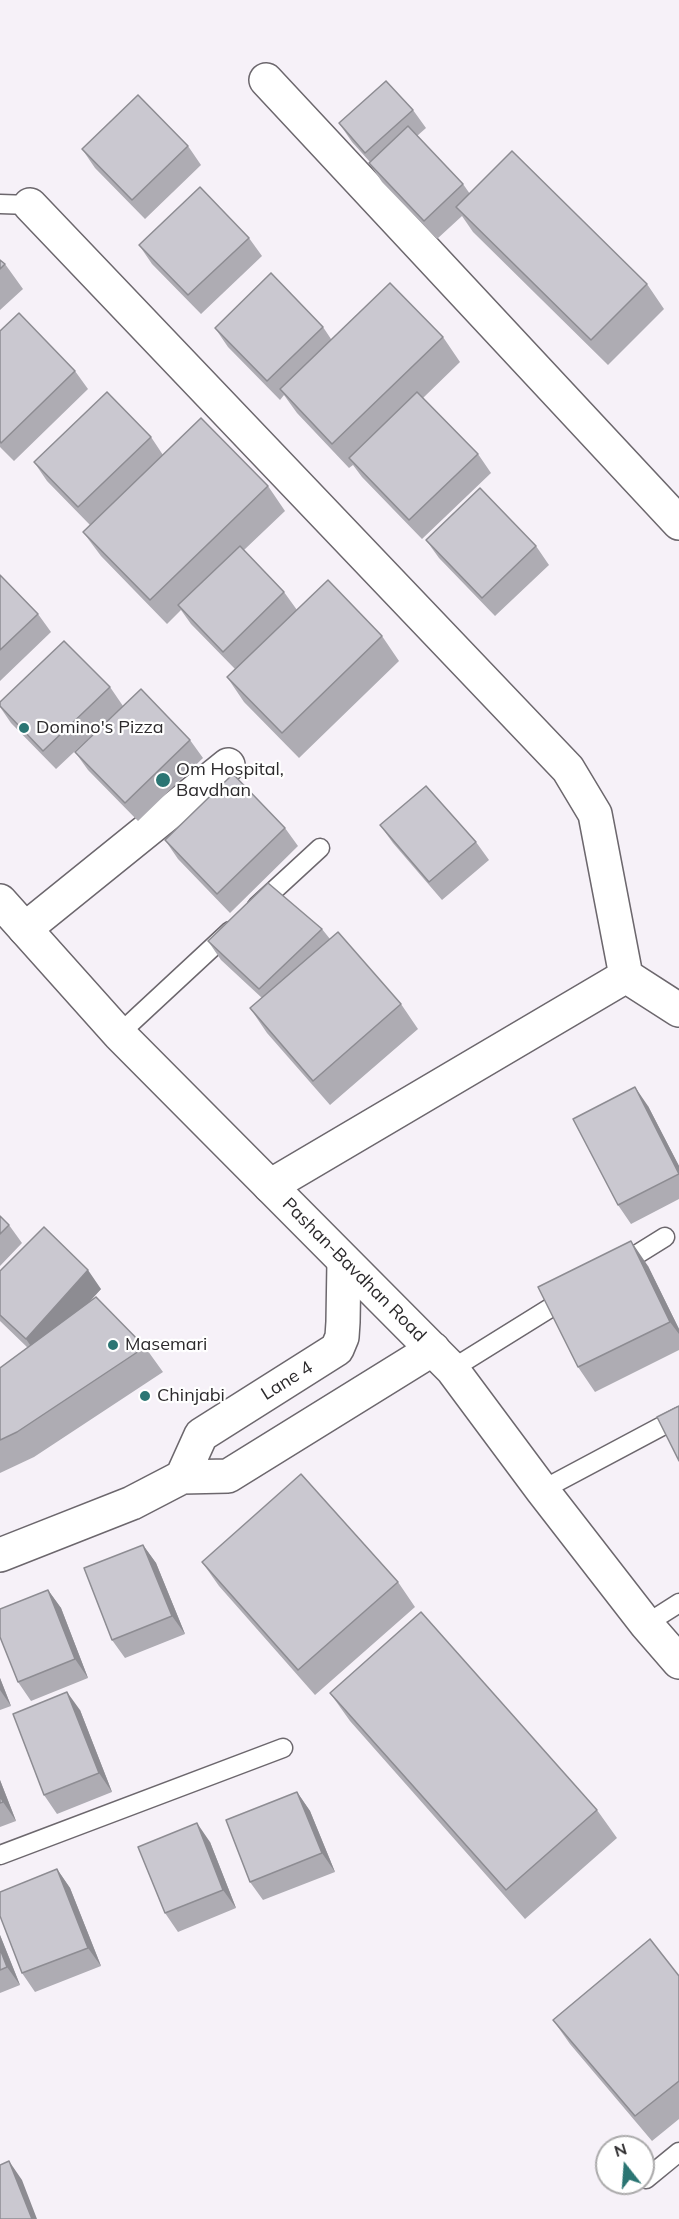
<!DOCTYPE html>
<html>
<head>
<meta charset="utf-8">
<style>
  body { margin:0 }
  #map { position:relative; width:679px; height:2219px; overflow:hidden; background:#f6f1f8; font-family:Mulish,sans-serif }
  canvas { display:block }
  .north { position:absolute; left:595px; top:2135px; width:60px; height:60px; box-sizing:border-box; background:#fff; border:2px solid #abaaab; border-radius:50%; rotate:343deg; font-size:16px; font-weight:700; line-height:24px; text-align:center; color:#2c2a2c }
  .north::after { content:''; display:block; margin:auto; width:21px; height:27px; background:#2b7573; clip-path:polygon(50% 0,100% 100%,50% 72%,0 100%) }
</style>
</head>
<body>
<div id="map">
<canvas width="679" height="2219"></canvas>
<div class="north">N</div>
</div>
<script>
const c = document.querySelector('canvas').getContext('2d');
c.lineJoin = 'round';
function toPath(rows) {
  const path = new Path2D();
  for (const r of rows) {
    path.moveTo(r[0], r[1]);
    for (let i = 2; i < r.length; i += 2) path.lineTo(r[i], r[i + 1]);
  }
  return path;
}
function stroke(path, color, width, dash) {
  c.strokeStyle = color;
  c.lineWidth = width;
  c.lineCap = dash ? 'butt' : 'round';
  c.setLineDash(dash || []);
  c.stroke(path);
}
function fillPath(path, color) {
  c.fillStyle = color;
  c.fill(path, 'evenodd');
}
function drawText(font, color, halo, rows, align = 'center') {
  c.font = font + ' Mulish,sans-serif';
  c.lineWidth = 4.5;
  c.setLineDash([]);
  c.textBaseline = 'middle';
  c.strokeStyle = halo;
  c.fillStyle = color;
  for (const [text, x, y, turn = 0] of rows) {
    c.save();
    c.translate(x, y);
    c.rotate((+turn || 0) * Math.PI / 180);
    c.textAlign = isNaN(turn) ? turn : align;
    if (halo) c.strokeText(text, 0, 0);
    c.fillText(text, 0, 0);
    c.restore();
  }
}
const service = toPath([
  [0,204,30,205],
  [257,906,320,848],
  [119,1034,230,931],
  [620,1265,665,1237],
  [452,1369,571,1295],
  [542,1490,679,1417],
  [646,1624,679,1603],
  [0,1855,283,1748],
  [646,2179,679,2152]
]);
const minor = toPath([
  [266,80,679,523],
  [30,205,568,769,595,814,626,976,679,1010],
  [25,929,228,765],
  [270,1186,626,976],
  [182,1477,201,1435,337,1349,342,1337,343,1322,344,1261],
  [0,1555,132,1503,182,1477,228,1476,433,1349]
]);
const secondary = toPath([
  [0,901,119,1034,452,1369,542,1490,646,1624,679,1662]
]);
stroke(service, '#6c676d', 21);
stroke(minor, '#6c676d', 36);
stroke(secondary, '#6c676d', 36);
stroke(service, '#fff', 18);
stroke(minor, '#fff', 33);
stroke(secondary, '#fff', 33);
fillPath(toPath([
  [413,110,426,128,417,136,463,184,470,194,647,284,664,309,608,365,473,232,462,216,437,239,382,182,369,163,370,162,352,142,339,123],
  [188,146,201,165,145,219,95,168,82,149],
  [249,238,262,256,201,314,152,264,139,245],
  [0,260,5,264,23,289,0,310],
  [323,327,331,339,443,337,460,362,423,398,478,454,491,473,422,539,362,477,353,465,349,468,297,413,284,395,280,400,228,347,215,328],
  [0,331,75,371,88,389,14,461,0,447],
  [151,437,163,455,268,486,285,511,244,550,284,592,297,610,382,636,399,661,299,758,244,702,227,677,235,669,191,624,181,610,167,624,101,556,83,532,90,525,47,481,34,462],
  [426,540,536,546,549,565,495,616,439,558],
  [0,575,38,614,51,632,0,681],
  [110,687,123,706,56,769,11,723,0,707,0,702],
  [190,740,203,758,138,821,88,770,75,752],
  [380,825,476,842,489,860,442,900,393,843],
  [285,828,298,846,230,913,178,859,165,840],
  [322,929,330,939,401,1004,418,1029,330,1105,267,1033,250,1008,262,998,221,960,208,941],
  [648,1106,679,1166,679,1199,631,1224,618,1205],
  [0,1216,9,1225,22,1243,0,1266],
  [648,1266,679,1329,679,1350,595,1392,578,1367],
  [0,1271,101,1289,88,1303,145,1347,163,1372,34,1457,0,1473,0,1368,28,1348,0,1321],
  [143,1545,156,1563,185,1634,125,1658,112,1640],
  [202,1562,398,1582,415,1607,315,1695,219,1586],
  [48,1590,61,1608,88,1678,31,1701,18,1682],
  [0,1678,11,1706,0,1710],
  [330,1693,597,1810,617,1838,525,1919,350,1721],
  [80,1710,112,1792,57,1814,44,1795],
  [0,1780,16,1821,0,1827],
  [297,1792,310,1811,335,1872,263,1900,250,1882],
  [210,1842,236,1908,178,1932,165,1913],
  [57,1869,70,1888,101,1966,35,1992,22,1973],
  [0,1935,20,1985,0,1993],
  [679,1976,679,2119,652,2141,570,2044,553,2020]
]), '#aeacb3');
fillPath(toPath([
  [635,1087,648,1106,679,1166,679,1173],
  [631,1241,648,1266,679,1329,679,1334,670,1322],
  [88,1270,101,1289,39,1358,26,1339],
  [143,1545,156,1563,185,1634,172,1616],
  [48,1590,61,1608,88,1678,75,1659],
  [0,1678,11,1706,0,1690],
  [67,1692,80,1710,112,1792,99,1773],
  [0,1780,16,1821,3,1802,0,1795],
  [297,1792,310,1811,335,1872,322,1853],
  [197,1823,210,1842,236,1908,223,1890],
  [57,1869,70,1888,101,1966,88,1948],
  [0,1935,20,1985,7,1967,0,1949],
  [9,2161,22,2180,37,2219,32,2219]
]), '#8d8c92');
const building = toPath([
  [386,81,413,110,365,153,339,123,386,81],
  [138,95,188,146,132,200,82,149,138,95],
  [408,126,463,184,424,221,369,163,408,126],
  [512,151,647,284,591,340,456,207,512,151],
  [200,187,249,238,188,295,139,245,200,187],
  [0,260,5,264,0,269,0,260],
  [271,273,323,327,267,381,215,328,271,273],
  [390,283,443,337,332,444,280,389,390,283],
  [19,313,75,371,1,443,0,441,0,331,19,313],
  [107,392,151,437,78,507,34,462,107,392],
  [417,392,478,454,409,520,349,458,417,392],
  [201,418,268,486,150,600,83,532,201,418],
  [480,488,536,546,482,598,426,540,480,488],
  [240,546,284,592,223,652,178,605,240,546],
  [0,575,38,614,0,650,0,575],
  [328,580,382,636,282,733,227,677,328,580],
  [64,641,110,687,43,751,0,706,0,702,64,641],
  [141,689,190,740,125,803,75,752,141,689],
  [233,774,285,828,217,894,165,840,233,774],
  [426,786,476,842,429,882,380,825,426,786],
  [268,883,322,929,259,989,208,941,268,883],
  [338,932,401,1004,313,1081,250,1008,338,932],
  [635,1087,679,1174,618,1205,573,1119,635,1087],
  [0,1216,9,1225,0,1234,0,1216],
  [44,1227,88,1270,26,1339,0,1315,0,1271,44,1227],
  [631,1241,670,1322,578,1367,538,1287,631,1241],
  [96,1297,145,1347,17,1432,0,1440,0,1368,96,1297],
  [679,1406,679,1461,657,1417,679,1406],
  [301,1474,398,1582,298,1670,202,1562,301,1474],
  [143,1545,172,1616,112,1640,84,1568,143,1545],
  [48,1590,75,1659,18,1682,0,1637,0,1609,48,1590],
  [421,1612,597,1810,506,1890,330,1693,421,1612],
  [67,1692,99,1773,44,1795,13,1714,67,1692],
  [297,1792,322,1853,250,1882,226,1820,297,1792],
  [0,1795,3,1802,0,1803,0,1795],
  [197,1823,223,1890,165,1913,138,1847,197,1823],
  [57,1869,88,1948,22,1973,0,1916,0,1892,57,1869],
  [650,1939,679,1976,679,2081,635,2116,553,2020,650,1939],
  [0,1949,7,1967,0,1970,0,1949],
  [9,2161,32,2219,0,2219,0,2165,9,2161]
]);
fillPath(building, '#cac8d0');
stroke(building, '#8d8c92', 1.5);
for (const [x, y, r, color] of [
  [24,728,6,"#2b7573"],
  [163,780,8,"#2b7573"],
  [113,1345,6,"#2b7573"],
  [145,1396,6,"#2b7573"]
]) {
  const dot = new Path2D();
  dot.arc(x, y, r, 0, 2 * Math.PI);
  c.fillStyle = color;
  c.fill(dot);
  stroke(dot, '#fff', 2);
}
drawText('18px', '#2c2a2c', '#fff', [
  ["Domino's Pizza",36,728],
  ["Om Hospital,",176,770],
  ["Bavdhan",176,791],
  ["Masemari",125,1345],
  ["Chinjabi",157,1396]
], 'left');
drawText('18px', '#2c2a2c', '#fff', [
  ["Pashan-Bavdhan Road",354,1270,45],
  ["Lane 4",287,1381,-32]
]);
</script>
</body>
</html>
